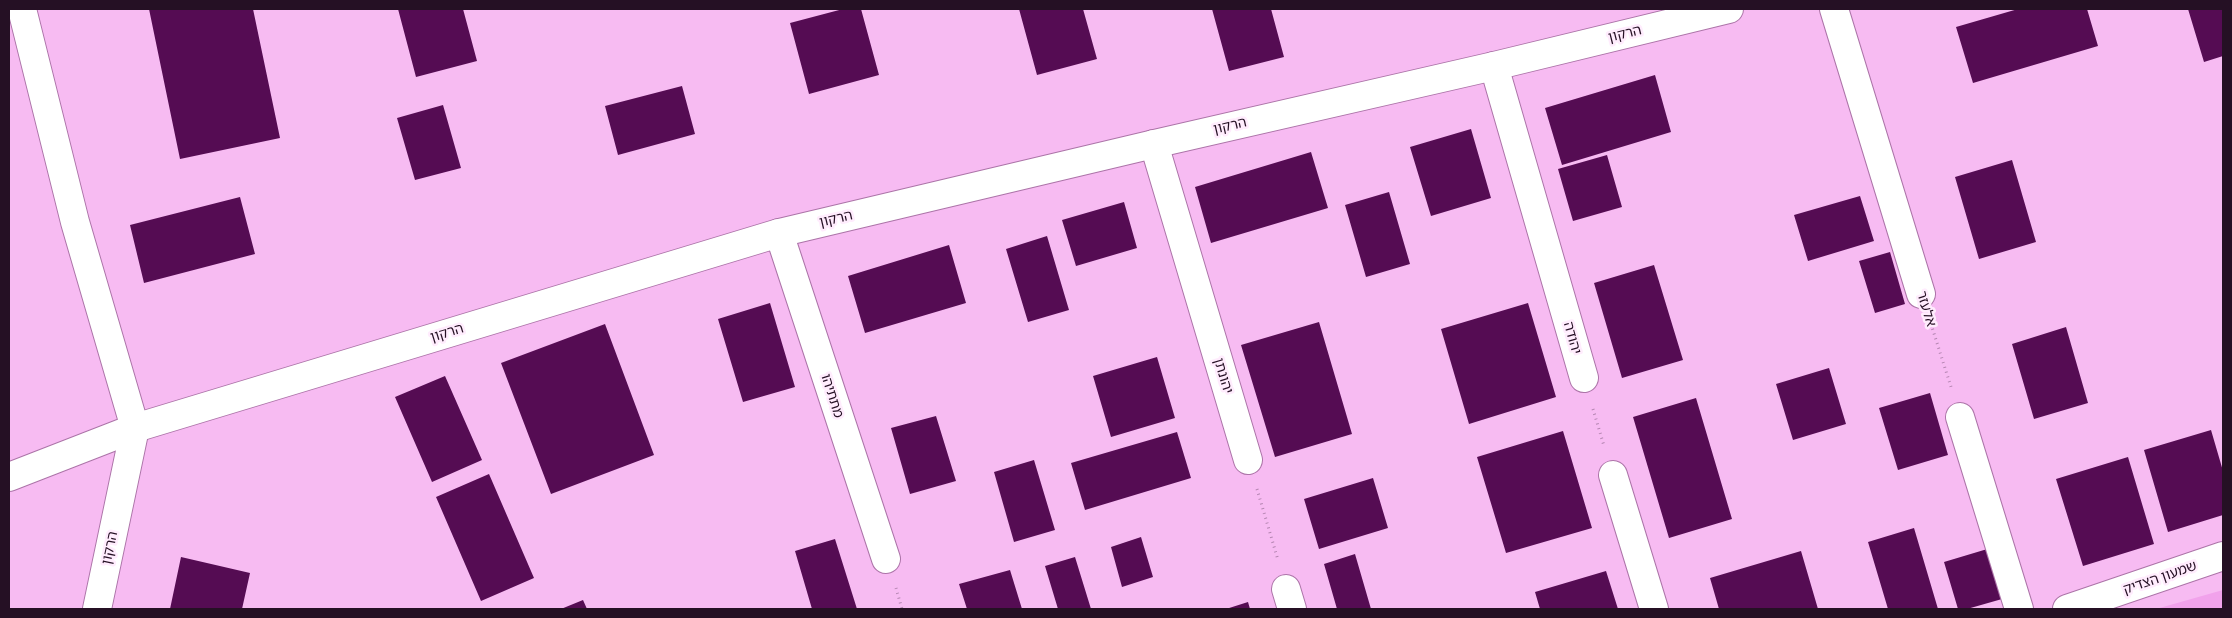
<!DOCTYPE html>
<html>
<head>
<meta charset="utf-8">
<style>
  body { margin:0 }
  #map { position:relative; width:2232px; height:618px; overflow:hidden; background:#f7bbf2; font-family:"Noto Sans",sans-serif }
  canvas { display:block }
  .frame { position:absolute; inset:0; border:10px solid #251024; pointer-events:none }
</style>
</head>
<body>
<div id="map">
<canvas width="2232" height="618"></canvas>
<div class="frame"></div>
</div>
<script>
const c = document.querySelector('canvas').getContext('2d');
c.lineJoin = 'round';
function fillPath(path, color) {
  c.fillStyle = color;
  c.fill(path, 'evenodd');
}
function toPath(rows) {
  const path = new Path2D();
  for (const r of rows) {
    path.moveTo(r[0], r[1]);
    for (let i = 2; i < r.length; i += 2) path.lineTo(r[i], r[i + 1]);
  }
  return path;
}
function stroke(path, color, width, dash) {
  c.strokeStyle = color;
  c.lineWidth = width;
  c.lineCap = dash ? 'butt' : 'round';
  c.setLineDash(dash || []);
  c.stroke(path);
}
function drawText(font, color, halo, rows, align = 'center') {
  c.font = font + ' "Noto Sans","Noto Sans Hebrew",sans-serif';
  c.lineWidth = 5;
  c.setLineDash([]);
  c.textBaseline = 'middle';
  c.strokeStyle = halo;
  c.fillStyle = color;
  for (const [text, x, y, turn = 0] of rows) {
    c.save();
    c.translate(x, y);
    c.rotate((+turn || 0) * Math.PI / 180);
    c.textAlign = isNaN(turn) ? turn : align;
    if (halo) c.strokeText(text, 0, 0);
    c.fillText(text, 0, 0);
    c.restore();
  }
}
fillPath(toPath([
  [2223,590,2223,609,2156,609]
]), '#f1a2eb');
fillPath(toPath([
  [149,9,253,9,280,138,180,159],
  [398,9,463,9,477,61,416,77],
  [843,9,861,9,879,75,809,94,790,23],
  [1019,9,1083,9,1097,59,1037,75],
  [1212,9,1271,9,1284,57,1229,71],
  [2018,9,2087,9,2098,46,1973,83,1956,27],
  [2188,9,2223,9,2223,56,2204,62],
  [1655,75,1671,132,1562,165,1545,108],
  [682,86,695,134,618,155,605,106],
  [443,105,461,168,415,180,397,118],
  [1471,129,1491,198,1431,216,1410,147],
  [1311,152,1328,208,1211,243,1195,187],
  [1607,155,1622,207,1573,221,1558,169],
  [2012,160,2036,242,1979,259,1955,177],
  [1389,192,1410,264,1366,277,1345,205],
  [1860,196,1874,241,1808,261,1794,215],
  [240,197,255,254,144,283,130,225],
  [1124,202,1137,248,1076,266,1062,220],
  [1047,236,1069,310,1028,322,1006,249],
  [949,245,966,303,865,333,848,276],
  [1890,252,1905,304,1875,313,1859,261],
  [1654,265,1683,360,1622,378,1594,283],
  [770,303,795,387,743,402,718,319],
  [1528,303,1556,397,1469,424,1441,329],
  [1319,322,1352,434,1275,457,1241,345],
  [605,324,654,455,551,494,501,363],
  [2066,327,2088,403,2034,419,2012,344],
  [1157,357,1175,418,1111,437,1093,376],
  [1829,368,1846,424,1793,440,1776,384],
  [445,376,482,460,432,482,395,397],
  [1930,393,1948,455,1898,470,1879,408],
  [1696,398,1732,519,1669,538,1633,417],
  [936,416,956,481,910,494,891,428],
  [2211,430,2223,471,2223,515,2168,532,2144,450],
  [1563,431,1592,528,1506,553,1477,457],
  [1177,432,1191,478,1085,510,1071,463],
  [2128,457,2154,544,2083,566,2056,479],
  [1034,460,1055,530,1014,542,994,472],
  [489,474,534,578,481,601,436,497],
  [1373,478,1388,528,1319,549,1304,499],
  [1914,528,1938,609,1888,609,1868,542],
  [1141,537,1153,577,1122,587,1111,547],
  [835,539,857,609,812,609,795,551],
  [1994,547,2009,597,1967,609,1958,609,1944,562],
  [1801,551,1818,609,1719,609,1710,578],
  [1355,554,1371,609,1337,609,1324,564],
  [181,557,250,573,242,609,170,609],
  [1075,557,1091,609,1058,609,1045,566],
  [1010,570,1022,609,967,609,959,584],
  [1606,571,1618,609,1540,609,1535,592],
  [583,600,587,609,561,609],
  [1248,602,1250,609,1226,609]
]), '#550c53');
const minor = toPath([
  [1834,9,1921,294],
  [1494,66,1584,378],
  [1154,144,1248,460],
  [779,233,886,559],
  [1960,417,2019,609],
  [1613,475,1654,609],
  [9,477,135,428],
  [1286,589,1292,609],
  [97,609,135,428],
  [2067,609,2223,556]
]);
const tertiary = toPath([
  [22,9,75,222,135,428,779,233,1154,144,1494,66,1729,9]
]);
stroke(minor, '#ac74a8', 30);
stroke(tertiary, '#ac74a8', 30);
stroke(toPath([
  [1931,324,1951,387],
  [1593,409,1604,446],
  [1257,489,1278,560],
  [896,588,902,609]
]), '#b586b2', 3, [1, 4]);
stroke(minor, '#fff', 28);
stroke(tertiary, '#fff', 28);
drawText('14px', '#251024', '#ffecfd', [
  ["הרקון",1625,34,-14],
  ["הרקון",1230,126,-13],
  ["הרקון",836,219,-13],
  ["אלעזר",1926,309,73],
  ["הרקון",447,333,-17],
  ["יהודה",1572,338,74],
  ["יהונתן",1223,376,73],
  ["מתתיהו",832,396,72],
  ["הרקון",110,548,-78],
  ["שמעון הצדיק",2160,578,-19]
]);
</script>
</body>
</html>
